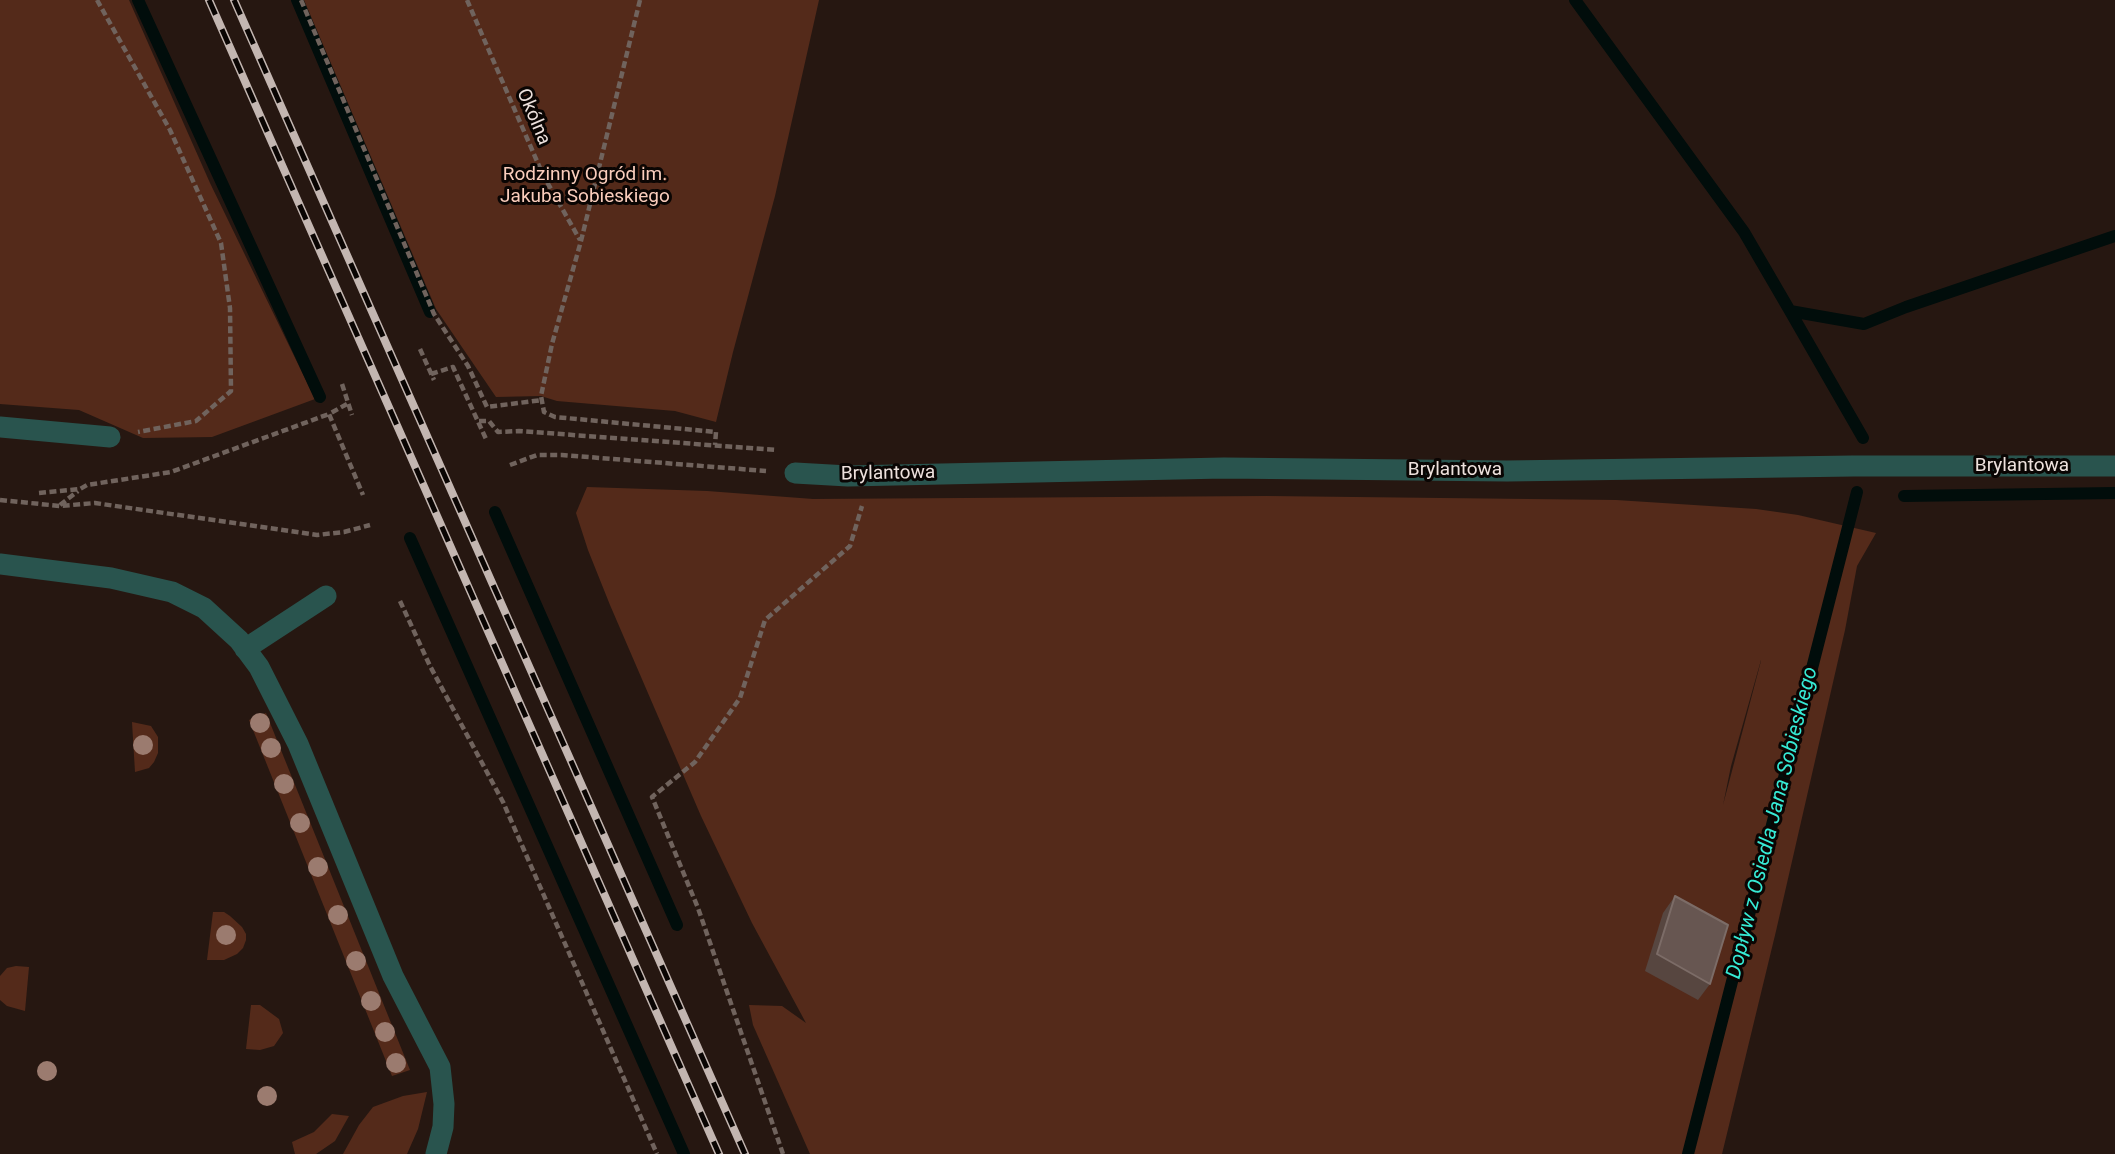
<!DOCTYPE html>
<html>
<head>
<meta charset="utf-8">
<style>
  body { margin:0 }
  canvas { display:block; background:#261711 }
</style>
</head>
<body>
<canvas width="2115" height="1154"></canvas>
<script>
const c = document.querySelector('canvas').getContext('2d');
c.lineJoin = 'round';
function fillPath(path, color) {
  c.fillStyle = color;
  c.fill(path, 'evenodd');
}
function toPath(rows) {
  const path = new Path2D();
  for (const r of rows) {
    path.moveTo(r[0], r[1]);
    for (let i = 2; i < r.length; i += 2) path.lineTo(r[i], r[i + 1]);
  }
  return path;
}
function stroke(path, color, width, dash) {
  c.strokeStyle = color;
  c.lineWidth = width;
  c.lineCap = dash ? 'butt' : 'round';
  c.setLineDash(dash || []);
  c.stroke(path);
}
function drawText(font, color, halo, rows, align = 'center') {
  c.font = font + ' Roboto,sans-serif';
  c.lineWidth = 6;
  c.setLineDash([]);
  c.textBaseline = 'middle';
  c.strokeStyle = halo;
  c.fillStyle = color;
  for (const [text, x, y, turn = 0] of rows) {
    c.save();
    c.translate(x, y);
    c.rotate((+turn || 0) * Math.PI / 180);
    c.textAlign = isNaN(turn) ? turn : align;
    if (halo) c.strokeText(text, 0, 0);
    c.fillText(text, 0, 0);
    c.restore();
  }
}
fillPath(toPath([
  [0,0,129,0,210,183,315,399,212,437,143,438,79,410,0,404],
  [304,0,819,0,775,196,733,352,716,422,675,411,557,401,541,396,496,397,436,309],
  [587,487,707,491,813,499,1267,496,1616,500,1756,509,1798,515,1876,533,1857,566,1845,630,1776,931,1722,1154,810,1154,753,1025,749,1005,782,1006,806,1023,752,923,701,816,610,605,588,550,576,513],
  [1761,660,1761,661,1723,805,1731,766],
  [266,713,410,1070,392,1076,249,720],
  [132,722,151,726,158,737,158,753,154,762,149,768,135,772],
  [213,912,224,912,230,916,242,927,246,934,246,940,243,948,237,954,224,960,207,960],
  [16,966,29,967,25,1011,7,1006,0,1000,0,976,7,968],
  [251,1005,260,1005,279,1019,283,1033,274,1046,260,1050,246,1049],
  [427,1092,418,1129,407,1154,343,1154,359,1125,373,1107,403,1096],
  [332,1114,349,1116,335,1141,316,1154,295,1154,292,1142,314,1132]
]), '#542a1a');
stroke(toPath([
  [138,0,320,397],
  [297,0,430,312],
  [1575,0,1744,232,1790,311,1864,324,1906,307,2115,236],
  [1790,311,1863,438],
  [1904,496,2115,493],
  [495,512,677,925],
  [410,538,684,1154],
  [1688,1154,1857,492]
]), '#010d0b', 12);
stroke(toPath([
  [97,0,170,130,221,243,230,308,231,391,196,421,138,432],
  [301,0,434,314,468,366,487,407,542,400],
  [467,0,543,175,580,240],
  [640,0,581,241,552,344,541,396,544,412,555,417,716,432,715,445],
  [420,349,434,380],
  [431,374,453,367,486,439],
  [342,384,352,415],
  [347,404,329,414,363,495],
  [479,421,489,421,498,432,519,431,777,450],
  [510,465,537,455,562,455,766,471],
  [39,493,80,489,87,485,171,472,329,414],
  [0,500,60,506,95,503,317,535,344,532,370,525],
  [60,505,78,491],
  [400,601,430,666,503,802,657,1154],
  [783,1154,698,908,652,797,695,762,740,698,765,620,850,546,862,506]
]), '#70635d', 4.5, [7, 3.5]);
stroke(toPath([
  [0,427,110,437],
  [795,473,848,476,1224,468,1507,471,1853,466,2115,466],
  [0,564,111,578,172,592,204,608,239,640,259,667,298,744,393,976,440,1067,444,1104,443,1127,436,1154],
  [245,649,326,596]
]), '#29544e', 21);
const rail = toPath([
  [209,0,719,1154],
  [234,0,745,1154]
]);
stroke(rail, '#c3b6b1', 8);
stroke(rail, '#0a0503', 5, [16]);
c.fillStyle = '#9b7b6f';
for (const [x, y] of [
  [260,723],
  [143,745],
  [271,748],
  [284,784],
  [300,823],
  [318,867],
  [338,915],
  [226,935],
  [356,961],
  [371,1001],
  [385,1032],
  [396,1063],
  [47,1071],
  [267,1096]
]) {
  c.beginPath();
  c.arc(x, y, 10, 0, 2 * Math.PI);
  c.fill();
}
fillPath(toPath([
  [1675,896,1710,984,1698,1000,1645,971,1663,913]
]), '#574640');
const building = toPath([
  [1675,896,1728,925,1710,984,1657,954,1675,896]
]);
fillPath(building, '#675651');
stroke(building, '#7c6c67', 2);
drawText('19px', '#ede1dd', '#0a0503', [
  ["Okólna",533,117,67],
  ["Brylantowa",2022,466],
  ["Brylantowa",1455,470],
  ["Brylantowa",888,474,-1]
]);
drawText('19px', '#facdbc', '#0a0503', [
  ["Rodzinny Ogród im.",585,175],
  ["Jakuba Sobieskiego",585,197]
]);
drawText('italic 21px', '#36ead5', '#0a0503', [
  ["Dopływ z Osiedla Jana Sobieskiego",1773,823,-76]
]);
</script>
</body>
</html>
